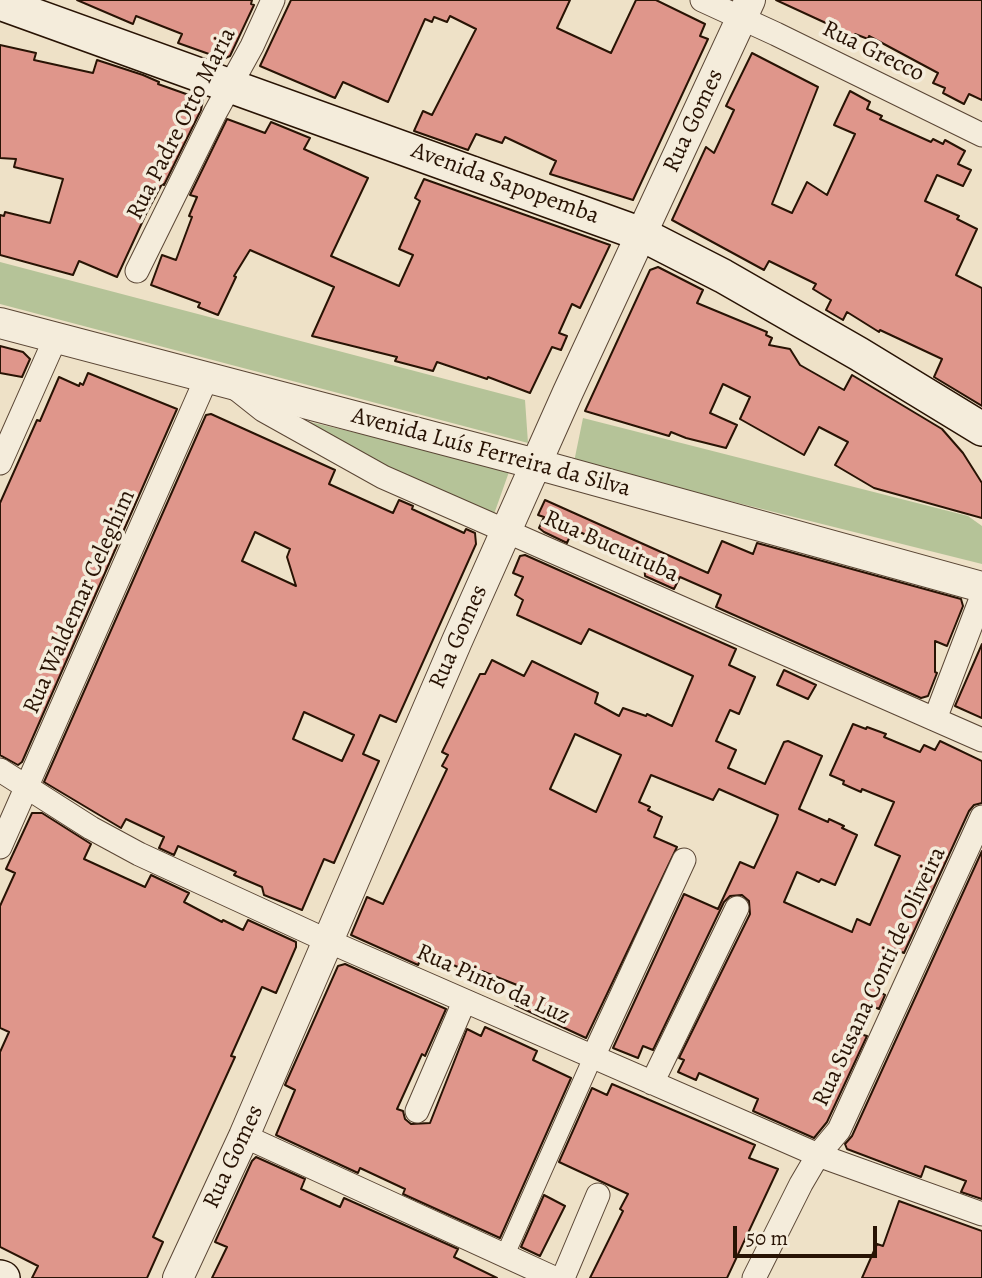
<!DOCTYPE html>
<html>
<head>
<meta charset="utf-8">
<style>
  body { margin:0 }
  #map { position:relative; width:982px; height:1278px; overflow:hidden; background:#eee1c7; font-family:Alegreya,serif }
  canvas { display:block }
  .scale { position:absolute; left:733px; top:1226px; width:144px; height:32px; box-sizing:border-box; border:4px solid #281304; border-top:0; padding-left:9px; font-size:21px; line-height:24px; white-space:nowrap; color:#281304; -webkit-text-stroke:5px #f4ecdb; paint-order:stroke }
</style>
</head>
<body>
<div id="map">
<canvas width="982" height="1278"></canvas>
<div class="scale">50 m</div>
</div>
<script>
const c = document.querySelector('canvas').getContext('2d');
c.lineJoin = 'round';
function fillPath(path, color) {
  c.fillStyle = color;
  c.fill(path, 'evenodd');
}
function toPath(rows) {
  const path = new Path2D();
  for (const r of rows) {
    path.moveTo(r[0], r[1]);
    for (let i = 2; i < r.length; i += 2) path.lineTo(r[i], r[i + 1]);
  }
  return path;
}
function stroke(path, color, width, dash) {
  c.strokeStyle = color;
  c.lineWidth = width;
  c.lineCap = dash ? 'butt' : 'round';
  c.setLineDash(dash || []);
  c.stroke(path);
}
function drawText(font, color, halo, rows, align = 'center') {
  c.font = font + ' Alegreya,serif';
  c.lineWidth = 7;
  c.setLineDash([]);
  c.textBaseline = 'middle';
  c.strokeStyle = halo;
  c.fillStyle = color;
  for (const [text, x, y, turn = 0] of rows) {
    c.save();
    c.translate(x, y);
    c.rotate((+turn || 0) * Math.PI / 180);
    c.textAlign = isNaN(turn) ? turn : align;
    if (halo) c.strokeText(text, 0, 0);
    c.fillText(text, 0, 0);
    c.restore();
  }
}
fillPath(toPath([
  [0,262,525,400,528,443,0,304],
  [583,418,968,516,982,526,982,564,574,462],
  [310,422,510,469,493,517,305,428]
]), '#b5c398');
const building = toPath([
  [77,0,252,0,251,4,254,5,230,56,223,59,178,43,182,34,136,16,133,24,77,0],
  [291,0,570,0,557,28,611,53,636,0,656,0,705,24,700,36,708,39,633,200,550,174,556,161,505,137,502,143,476,134,468,150,414,131,423,111,432,115,476,29,450,16,447,22,434,17,432,22,425,19,388,102,343,82,335,98,260,66,291,0],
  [776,0,982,0,982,100,969,94,964,104,943,93,945,88,933,83,938,73,869,36,868,39,855,34,851,44,825,31,828,24,776,0],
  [0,45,36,53,34,60,93,73,97,60,143,75,159,82,158,84,203,100,201,110,164,185,162,184,146,214,117,277,79,261,73,275,0,255,0,215,4,216,5,212,50,223,63,179,14,167,16,159,0,158,0,45],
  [752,53,818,87,772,204,792,213,807,182,827,195,855,134,834,125,850,91,870,102,867,109,882,116,880,119,931,142,933,139,943,144,945,140,965,151,958,164,971,170,963,186,937,175,925,201,959,216,957,219,977,229,956,275,982,288,982,406,934,377,942,359,880,330,879,332,847,312,843,320,826,310,831,300,813,289,816,284,769,261,764,270,672,220,706,147,714,153,734,110,726,106,752,53],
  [227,119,265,133,271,122,310,138,304,149,368,178,331,256,399,286,413,255,399,249,420,201,415,198,424,179,610,245,580,308,572,304,559,333,567,336,561,350,552,347,530,393,488,377,487,379,437,362,433,371,395,361,397,357,312,336,334,287,250,250,234,276,236,277,218,315,198,307,200,303,151,285,162,255,176,260,192,217,189,216,197,197,190,195,227,119],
  [658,267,703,290,697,303,767,332,766,335,772,338,769,345,790,349,800,365,844,390,852,375,942,429,963,453,982,483,982,518,874,488,835,465,848,442,819,427,804,455,740,419,750,397,723,384,710,413,737,425,726,448,686,438,671,432,669,436,585,411,650,270,658,267],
  [0,346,23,352,30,359,22,377,0,373,0,346],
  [88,373,177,409,22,762,18,765,0,755,0,503,37,420,40,421,59,377,79,386,80,383,83,385,88,373],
  [211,414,335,470,329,484,393,513,399,500,413,506,412,509,464,533,466,529,475,533,476,544,396,722,380,715,363,754,379,761,334,863,324,859,302,910,264,895,262,887,234,875,236,872,178,846,174,855,159,848,164,837,126,819,121,828,44,782,206,415,211,414],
  [255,532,290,549,287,557,296,586,242,561,255,532],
  [304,712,354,735,342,761,293,739,304,712],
  [545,500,708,573,722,541,753,554,757,543,961,599,963,606,947,646,935,641,935,672,937,673,928,696,921,698,716,607,721,595,680,577,674,589,645,576,644,561,573,529,567,543,544,532,539,528,544,517,538,515,545,500],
  [525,555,736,649,729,665,755,677,739,714,730,710,716,741,736,750,728,768,765,784,784,742,788,741,822,756,799,809,828,822,829,819,844,826,842,828,857,835,835,885,821,879,819,882,797,872,784,902,852,932,857,919,870,925,900,856,875,845,894,802,862,789,861,792,843,784,844,781,830,775,853,724,866,729,867,727,886,734,884,737,920,752,924,745,935,750,940,741,982,761,982,803,974,805,969,811,904,953,894,949,877,991,885,995,879,1009,872,1006,860,1034,867,1036,827,1122,814,1138,753,1111,758,1099,699,1073,696,1080,678,1072,684,1060,679,1058,750,914,749,901,742,895,730,896,724,902,653,1050,643,1046,638,1058,613,1048,684,894,718,909,740,862,754,868,776,821,778,815,719,789,713,800,651,775,639,802,650,807,648,810,662,817,654,837,677,847,586,1038,515,1005,522,987,482,971,480,977,440,959,438,963,422,956,418,965,351,935,367,897,383,904,447,769,442,766,448,755,442,752,480,674,485,674,492,660,524,676,532,661,598,693,595,703,619,716,623,708,646,716,647,714,672,726,693,676,589,629,581,644,517,615,523,600,515,595,523,577,513,573,520,556,525,555],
  [575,734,621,755,596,812,550,789,575,734],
  [982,644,982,718,955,706,982,644],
  [784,670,816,685,808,699,777,685,784,670],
  [32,813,42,813,91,844,84,859,145,887,151,875,189,893,184,902,222,922,223,920,243,930,248,920,296,942,296,947,276,993,262,987,231,1056,235,1057,153,1237,163,1242,147,1278,32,1278,38,1266,0,1247,0,1052,9,1032,0,1028,0,906,15,873,6,869,32,813],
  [982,851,982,1199,961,1192,966,1181,925,1166,921,1177,847,1149,845,1144,852,1136,982,851],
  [345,964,446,1009,425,1056,422,1054,397,1109,403,1111,405,1119,411,1124,430,1123,467,1029,481,1036,485,1027,537,1051,533,1060,571,1078,500,1238,403,1194,405,1189,360,1168,358,1173,276,1135,295,1090,285,1085,338,966,345,964],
  [612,1084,755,1145,749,1158,778,1169,727,1278,590,1278,623,1211,620,1209,628,1194,559,1162,592,1088,607,1095,612,1084],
  [256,1157,305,1179,301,1189,340,1207,344,1198,391,1219,458,1249,454,1257,497,1278,212,1278,227,1247,215,1242,252,1161,256,1157],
  [544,1195,565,1206,540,1256,521,1247,544,1195],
  [899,1201,982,1231,982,1278,862,1278,877,1244,883,1246,899,1201]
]);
fillPath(building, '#df968b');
stroke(building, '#281304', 2);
const pedestrian = toPath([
  [505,1255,593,1057]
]);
const minor = toPath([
  [702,0,776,34,982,135],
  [137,271,215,113,252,46,273,0],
  [234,387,263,410,383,477,982,740],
  [0,463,56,337],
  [935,719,982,596],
  [0,770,91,828,139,854,328,941,818,1155,982,1214],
  [0,847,207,377],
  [593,1057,684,860],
  [652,1083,737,908],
  [417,1111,464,1002],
  [244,1136,554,1278],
  [563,1278,598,1195],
  [754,1278,801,1184,818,1155,839,1130,982,817]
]);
const tertiary = toPath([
  [0,323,536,464,982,587],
  [178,1278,244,1136,457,641,568,392,750,0]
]);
const secondary = toPath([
  [0,3,641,234,723,276,859,354,982,429],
  [0,1277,3,1278]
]);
stroke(pedestrian, '#5a4635', 20);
stroke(minor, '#5a4635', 25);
stroke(tertiary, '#5a4635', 32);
stroke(secondary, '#281304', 36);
stroke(pedestrian, '#f4ecdb', 18);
stroke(minor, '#f4ecdb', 23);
stroke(tertiary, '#f4ecdb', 30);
stroke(secondary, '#f4ecdb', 33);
drawText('24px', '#281304', '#f4ecdb', [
  ["Rua Grecco",873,52,26],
  ["Rua Gomes",694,121,-65],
  ["Rua Padre Otto Maria",182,124,-63],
  ["Avenida Sapopemba",505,184,20],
  ["Avenida Luís Ferreira da Silva",491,453,15],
  ["Rua Bucuituba",611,547,24],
  ["Rua Waldemar Celeghim",80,602,-66],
  ["Rua Gomes",459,637,-66],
  ["Rua Susana Conti de Oliveira",880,977,-65],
  ["Rua Pinto da Luz",493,985,24],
  ["Rua Gomes",234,1157,-65]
]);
</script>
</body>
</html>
